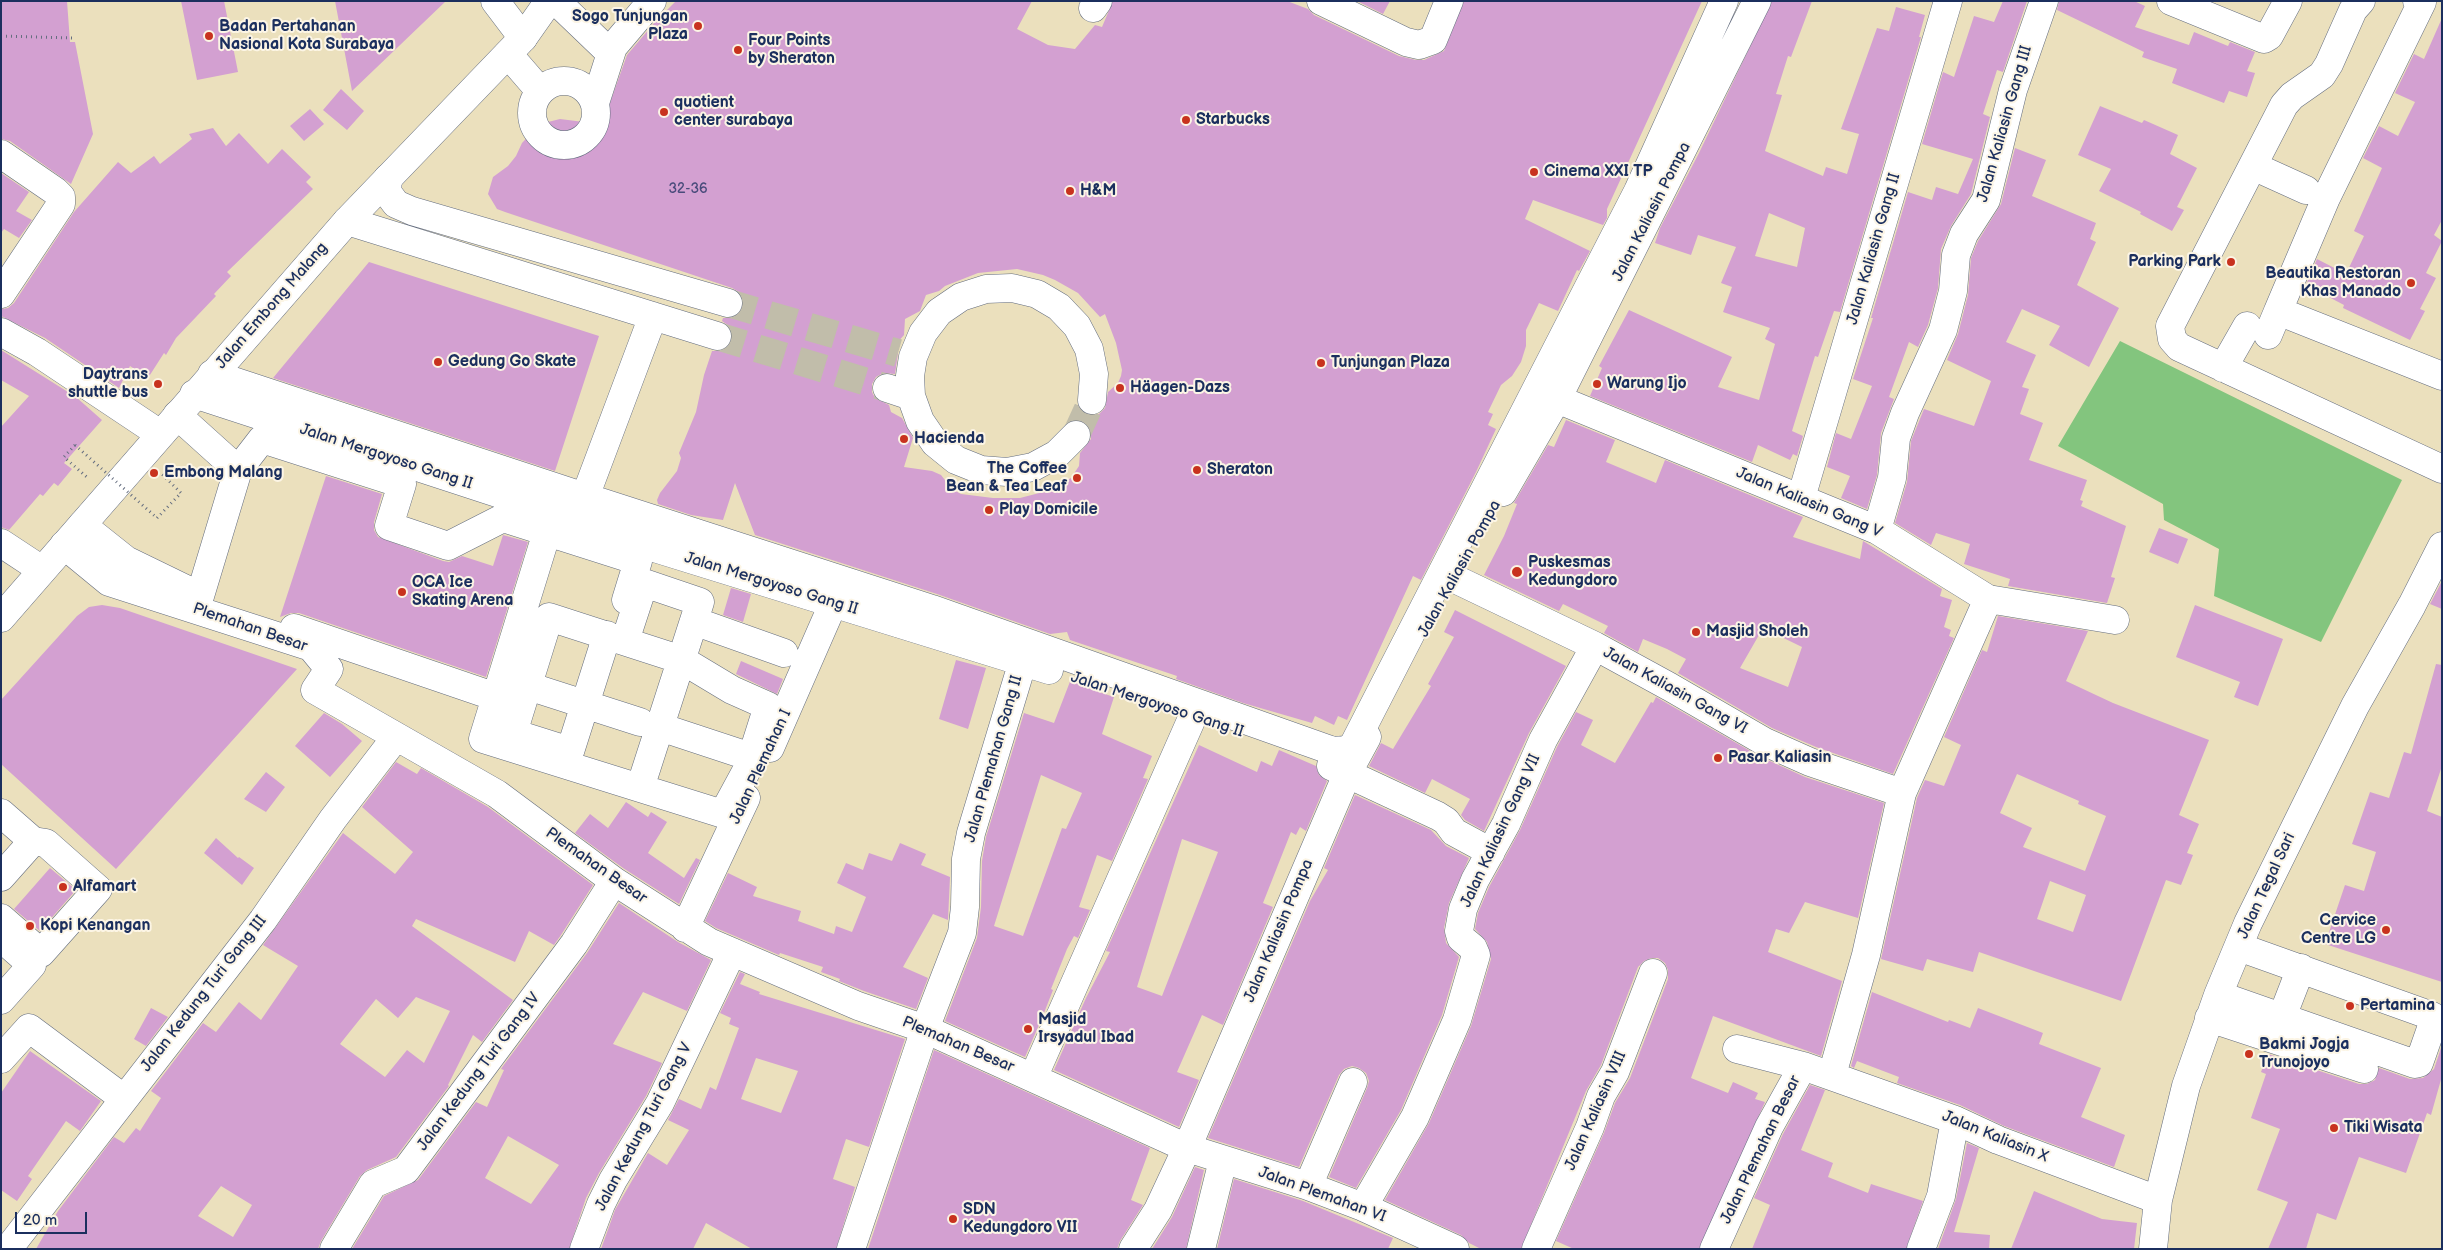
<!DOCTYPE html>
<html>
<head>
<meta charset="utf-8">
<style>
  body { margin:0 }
  #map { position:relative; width:2443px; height:1250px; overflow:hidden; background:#ebe0bd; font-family:"Balsamiq Sans",sans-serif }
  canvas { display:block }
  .frame { position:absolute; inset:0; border:2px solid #1b2f5e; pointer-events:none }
  .scale { position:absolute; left:15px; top:1212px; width:72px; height:22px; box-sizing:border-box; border:2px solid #1b2f5e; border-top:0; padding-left:6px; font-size:15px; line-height:18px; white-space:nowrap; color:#1b2f5e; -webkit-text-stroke:4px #fcf5e5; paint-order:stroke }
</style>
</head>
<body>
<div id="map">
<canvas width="2443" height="1250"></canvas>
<div class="frame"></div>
<div class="scale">20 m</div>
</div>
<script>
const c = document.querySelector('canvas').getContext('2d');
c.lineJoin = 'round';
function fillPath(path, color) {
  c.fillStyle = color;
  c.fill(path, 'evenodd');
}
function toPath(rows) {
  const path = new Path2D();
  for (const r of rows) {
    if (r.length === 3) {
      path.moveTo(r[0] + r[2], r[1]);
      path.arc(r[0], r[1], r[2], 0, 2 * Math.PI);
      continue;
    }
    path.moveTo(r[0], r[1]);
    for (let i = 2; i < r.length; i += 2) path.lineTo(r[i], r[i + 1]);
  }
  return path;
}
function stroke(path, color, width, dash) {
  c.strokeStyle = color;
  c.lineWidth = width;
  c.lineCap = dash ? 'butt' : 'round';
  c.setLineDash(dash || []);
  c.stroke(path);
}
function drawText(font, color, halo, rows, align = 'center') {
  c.font = font + ' "Balsamiq Sans",sans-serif';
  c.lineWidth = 4;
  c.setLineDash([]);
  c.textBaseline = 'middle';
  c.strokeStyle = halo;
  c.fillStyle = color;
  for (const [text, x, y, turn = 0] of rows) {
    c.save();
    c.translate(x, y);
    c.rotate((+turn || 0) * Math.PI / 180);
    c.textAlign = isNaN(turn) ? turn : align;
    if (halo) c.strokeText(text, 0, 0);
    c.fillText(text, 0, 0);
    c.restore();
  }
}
fillPath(toPath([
  [2120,341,2402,480,2321,642,2214,596,2219,549,2164,520,2163,504,2058,446]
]), '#83c57e');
fillPath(toPath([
  [1,1,67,1,70,42,75,42,93,134,71,184,10,141,1,139],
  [181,1,224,1,238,72,197,80],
  [335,1,446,1,352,91],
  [676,1,1032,1,1017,29,1048,45,1075,49,1095,25,1102,27,1113,1,1287,1,1308,9,1314,15,1399,56,1416,60,1424,60,1444,51,1464,1,1702,1,1607,209,1607,218,1603,225,1533,200,1525,219,1590,251,1579,271,1577,270,1558,311,1539,303,1526,330,1526,346,1521,362,1512,376,1501,385,1488,412,1493,414,1488,425,1496,429,1476,472,1421,580,1413,576,1347,720,1338,716,1334,725,1315,716,1312,723,1243,703,1176,679,1177,676,1070,640,1067,632,1050,634,937,594,755,535,735,483,723,520,691,515,658,504,657,500,660,493,677,471,681,458,679,453,696,412,704,375,712,351,721,351,727,348,732,341,732,332,729,326,722,321,723,318,731,318,738,315,743,307,743,299,739,292,732,288,505,212,497,209,488,194,493,177,508,166,516,156,522,143,537,127,548,122,560,119,584,122,606,114,627,55,655,22],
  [1017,269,1043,275,1055,280,1078,293,1100,317,1105,314,1116,343,1122,370,1121,376,1118,383,1108,392,1105,408,1099,414,1091,416,1084,413,1078,405,1073,410,1070,421,1080,420,1087,424,1091,430,1091,439,1080,453,1079,466,1071,478,1047,491,1020,498,993,498,961,494,952,489,941,475,932,471,904,467,913,438,902,418,891,412,889,405,875,398,872,392,872,384,876,377,883,373,895,374,898,353,896,344,904,335,905,319,920,311,926,295,939,291,945,286,978,273],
  [1357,1,1390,1,1383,14],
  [1772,1,1812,1,1791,57,1788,56,1776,94,1782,95,1765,151,1823,176,1826,167,1847,174,1859,134,1841,129,1877,28,1889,31,1896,7,1925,15,1919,37,1921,37,1840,312,1834,311,1818,357,1815,356,1792,431,1803,436,1797,456,1793,454,1790,460,1758,445,1752,462,1590,396,1602,368,1599,366,1629,310,1732,357,1718,387,1759,400,1775,344,1765,339,1770,328,1723,312,1732,287,1721,283,1736,247,1698,235,1691,255,1655,243,1660,228,1699,153],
  [1769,213,1805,228,1797,267,1755,256],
  [2003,1,2027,1,2003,72,1997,70,1983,114,1990,117,1971,194,1951,226,1941,249,1938,288,1928,325,1918,347,1909,342,1889,397,1894,399,1881,433,1877,475,1867,509,1841,498,1850,476,1827,467,1836,433,1851,439,1872,386,1853,379,1873,318,1871,318,1908,192,1932,200,1936,187,1958,194,1973,159,1922,144,1943,72,1954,77,1974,16,1994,22],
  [2059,1,2134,1,2145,6,2135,27,2189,45,2194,32,2228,46,2230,42,2255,52,2247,71,2255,73,2247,97,2229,91,2224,103,2172,83,2177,69,2142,57,2144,52,2057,10],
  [2442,18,2442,220,2434,235,2442,241,2426,273,2436,278,2420,309,2425,311,2410,340,2343,308,2344,305,2306,285,2317,259,2346,274,2364,236,2354,231,2382,168,2363,158,2379,126,2398,136,2415,102,2395,93,2414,54,2424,59],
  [341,89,364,111,347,130,323,110],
  [2100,106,2142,123,2144,120,2178,135,2170,154,2197,168,2177,207,2184,210,2172,231,2140,214,2141,212,2099,191,2111,169,2078,155],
  [310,109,324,124,304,141,290,126],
  [213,128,226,146,239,133,268,164,282,149,311,177,306,182,313,189,227,272,231,276,214,294,216,296,176,338,166,355,164,353,148,378,130,366,119,388,45,338,1,316,2,309,8,308,14,303,74,212,118,162,131,173,154,156,160,164,192,139,189,134],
  [2015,148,2046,160,2032,196,2096,223,2090,239,2096,242,2077,285,2119,308,2089,367,2049,345,2060,326,2022,309,2006,342,2036,355,2022,387,2029,389,2020,414,2043,423,2029,460,2087,480,2080,500,2083,501,2081,506,2126,526,2111,577,2115,578,2107,603,2008,586,2010,579,1964,564,1970,544,1936,533,1931,545,1895,523,1907,482,1911,441,1924,409,1974,426,1991,381,1947,360,1958,334,1968,295,1971,258,1978,241,2001,204],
  [1,173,29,192,16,211,32,220,19,238,4,229,1,233],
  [369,262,599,336,555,471,273,378],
  [1,350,76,397,102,420,64,463,72,469,58,486,54,483,43,496,40,494,9,530,1,527,1,427,29,396,1,380],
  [1566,420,1615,440,1606,462,1656,483,1665,460,1803,517,1793,537,1860,559,1863,541,1942,589,1940,596,1952,600,1944,627,1951,630,1949,636,1954,638,1893,774,1816,747,1772,728,1678,673,1686,659,1667,649,1643,639,1638,652,1604,633,1608,626,1563,604,1559,611,1484,575,1504,536,1517,504,1514,503,1548,445,1554,447],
  [1763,628,1802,647,1788,687,1740,668],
  [326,476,382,494,374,522,374,530,378,537,443,561,449,562,462,556,493,566,503,535,528,542,486,677,299,613,291,613,280,617],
  [2159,528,2188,539,2178,564,2149,552],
  [2442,581,2442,609,2430,604],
  [731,588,751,594,743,622,723,615],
  [102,605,120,608,297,669,116,869,1,764,1,700,77,616,89,607],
  [2195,605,2283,639,2258,706,2234,697,2240,682,2176,657],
  [1455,610,1566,666,1529,733,1484,831,1465,820,1461,815,1470,799,1432,779,1425,793,1369,766,1381,743,1393,749,1431,686,1428,684,1454,637,1444,632],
  [1998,616,2088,631,2066,681,2113,703,2209,740,2179,815,2199,824,2187,853,2193,855,2181,885,2166,880,2121,1001,1979,952,1973,972,1927,959,1923,971,1881,959,1917,798,1925,780,1944,786,1961,745,1944,737,1982,650,1987,652],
  [2017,774,2079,801,2078,804,2106,816,2085,871,2023,847,2032,828,2000,813],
  [2050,881,2086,895,2073,932,2037,919],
  [956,660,986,668,968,729,939,719],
  [741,661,783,679,777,694,736,674],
  [2436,664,2442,665,2442,766,2427,811,2442,817,2442,982,2325,944,2345,885,2364,891,2376,852,2352,844,2370,792,2389,798,2404,752,2411,754],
  [1071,679,1091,687,1090,689,1114,697,1102,734,1152,756,1143,778,1148,779,1112,861,1097,855,1079,907,1090,910,1078,938,1074,936,1067,949,1051,989,1053,990,1042,1018,1025,1057,945,1021,977,938,981,907,982,861,986,837,1024,713,1054,723],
  [1041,775,1082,793,1066,829,1062,828,1023,936,994,926],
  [1656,697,1759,756,1805,777,1884,803,1858,918,1805,902,1789,933,1776,929,1768,952,1842,981,1821,1056,1713,1016,1691,1078,1728,1093,1733,1082,1758,1093,1755,1099,1765,1102,1699,1249,1574,1249,1556,1241,1604,1133,1615,1103,1630,1078,1668,979,1668,970,1665,963,1658,958,1651,958,1644,961,1638,967,1601,1065,1586,1091,1521,1249,1481,1249,1469,1243,1461,1235,1385,1200,1429,1123,1471,1026,1491,959,1487,942,1475,929,1478,913,1489,887,1520,830,1557,747,1576,712,1593,720,1581,745,1615,763,1651,702,1653,703],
  [324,713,342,724,362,741,330,777,295,746],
  [1199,745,1257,772,1261,761,1272,766,1279,750,1316,766,1319,775,1327,781,1306,831,1300,827,1296,835,1291,832,1263,903,1273,907,1223,1025,1202,1015,1177,1072,1199,1080,1179,1127,1054,1070,1086,998,1110,952,1106,951],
  [1182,839,1218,852,1162,996,1137,987],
  [396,762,417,774,421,768,488,807,593,885,561,935,554,945,529,931,515,962,416,919,412,926,513,1000,482,1042,473,1035,448,1085,449,1086,396,1157,367,1170,360,1176,321,1241,318,1249,36,1249,58,1211,114,1137,124,1143,136,1128,140,1131,161,1098,151,1091,203,1023,216,1032,239,1002,261,1020,298,966,263,945,343,833,395,874,413,852,362,807],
  [416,997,450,1011,424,1063,407,1050,385,1077,340,1044,376,999,398,1018],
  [221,1186,252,1205,233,1237,198,1216],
  [266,772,285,787,266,812,244,799],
  [1355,795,1431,830,1446,846,1469,858,1449,903,1444,928,1446,943,1459,957,1442,1015,1401,1110,1356,1188,1329,1177,1367,1088,1369,1081,1366,1073,1359,1068,1352,1066,1344,1069,1339,1075,1299,1167,1208,1138,1310,901,1328,870,1324,868],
  [626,802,648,817,651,812,667,822,648,853,684,878,696,858,700,860,679,904,623,868,575,833,590,814,608,828],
  [216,838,238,858,239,857,254,868,242,885,204,853],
  [900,843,926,854,921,865,950,877,948,920,933,914,903,967,928,978,916,1009,864,991,839,981,840,979,821,972,823,967,780,953,779,955,716,928,705,921,728,873,757,887,753,896,801,911,798,921,834,934,836,926,852,932,866,897,837,883,846,863,863,870,869,853,892,861],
  [50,868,76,890,40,931,14,909],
  [619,903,678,942,711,960,687,1011,643,992,613,1044,662,1063,646,1096,599,1173,586,1198,569,1249,352,1249,384,1196,418,1180,476,1102,487,1107,504,1070,501,1069,503,1066,587,953],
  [508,1136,559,1165,531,1204,485,1178],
  [740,972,745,974,740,984,760,992,759,994,905,1039,869,1147,846,1139,833,1179,855,1187,836,1249,752,1249,706,1223,693,1249,601,1249,615,1210,648,1153,667,1165,689,1130,668,1120,679,1099,701,1109,710,1087,716,1090,739,1028,729,1024,731,1018,720,1013],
  [756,1058,798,1071,781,1113,741,1099],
  [1872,992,1948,1022,1949,1020,1970,1028,1978,1008,2043,1033,2039,1044,2101,1068,2081,1117,2125,1135,2114,1167,2004,1126,1960,1105,1897,1083,1899,1077,1857,1061,1854,1068,1851,1066],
  [151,1008,168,1017,146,1046,134,1039],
  [2442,1045,2442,1076,2431,1115,2427,1113,2406,1173,2359,1157,2336,1220,2317,1213,2306,1249,2268,1249,2288,1202,2257,1190,2280,1129,2251,1118,2266,1074,2261,1072,2268,1054,2359,1084,2367,1084,2375,1080,2379,1068,2410,1079,2423,1078,2434,1069],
  [934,1050,1150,1148,1131,1200,1143,1205,1120,1241,1117,1249,868,1249],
  [30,1051,101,1101,80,1131,66,1121,28,1176,32,1179,17,1201,1,1190,1,1093],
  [1810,1085,1825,1090,1801,1150,1833,1163,1828,1177,1868,1193,1871,1184,1923,1201,1906,1249,1752,1249,1770,1205,1754,1198,1783,1134],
  [1967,1143,1979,1148,1954,1232,1990,1235,1989,1249,1938,1249,1956,1199],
  [1195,1167,1204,1170,1186,1249,1152,1249,1172,1217],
  [1234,1179,1303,1201,1393,1238,1388,1249,1217,1249],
  [2034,1191,2102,1219,2137,1223,2134,1249,2011,1249]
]), '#d3a0d1');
stroke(toPath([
  [728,303,898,353],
  [717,336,887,388],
  [1076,435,1092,400]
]), '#c1bdaa', 28, [28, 14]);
const minor = toPath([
  [495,1,523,38],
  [556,1,605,48,613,47,652,1],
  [1321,1,1406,42,1419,45,1433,40,1449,1],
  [2171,1,2264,39,2269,36,2288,1],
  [2361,1,2353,10,2329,64,2322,75,2292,96,2284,105,2170,326,2172,339,2179,347,2442,469],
  [2417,1,2422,2,2326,198,2278,311,2442,376],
  [1093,8,1098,1],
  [508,54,540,91],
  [564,113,32],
  [595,103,613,47],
  [1,154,55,191,61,197,61,204,1,294],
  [2253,166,2306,190],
  [388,178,387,192,396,204,412,211,728,303],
  [347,221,717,336],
  [653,316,585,497,932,609,1333,751,1346,750,1353,746,1638,191,1724,1],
  [1,332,37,352,160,434],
  [2268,335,2278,311],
  [2223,368,2247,326],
  [212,374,585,497],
  [887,388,911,396],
  [194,394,546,509,606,533,1049,670],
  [1557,399,1877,530,1988,599,2115,620],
  [1076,435,1057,454,1033,467,1007,472,981,470,956,460,935,443,920,421,911,396,910,376,913,357,923,333,939,312,961,297,986,289,1012,288,1037,294,1059,307,1077,326,1089,349,1094,374,1092,400],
  [238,470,262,439,402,484,389,526,448,546,503,518,547,532,483,739,723,814,749,766,768,706,732,690,682,660,549,617,513,733,570,751],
  [1503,492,1557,399,1757,1],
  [1801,498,1948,1],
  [82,525,126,560,200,596,238,470,177,415],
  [1877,530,1892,478,1896,438,1905,413,1943,330,1953,291,1956,255,1964,234,1986,200,2013,90,2044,1],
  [547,532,638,561,626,600],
  [1,543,42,570],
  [64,545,109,582,311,647,329,669,315,690,497,794,614,881,709,942,858,1006,925,1029,1187,1148,1308,1186,1363,1207,1455,1249],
  [1453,578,1595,646,1670,687,1765,742,1810,762,1902,793],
  [694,621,784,653],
  [294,628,496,697],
  [625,641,644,583,700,602,640,788],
  [528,686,640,722],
  [660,727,751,757],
  [770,748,833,604],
  [566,764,607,635],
  [1331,766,1438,816,1446,821,1454,832,1491,852],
  [1,813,33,841,1,877],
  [1,918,41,953,98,889,46,843,33,841],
  [685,928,746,798],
  [2218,995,2415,1064,2419,1063,2434,1020,2432,1016,2239,947],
  [1,1000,32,965,8,944],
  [2282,1017,2301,968],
  [2209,1018,2364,1069],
  [1737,1049,1803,1066],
  [1,1059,29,1028,123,1098],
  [1832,1075,1866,955,1902,793,1988,599],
  [1033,1078,1193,716],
  [1308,1186,1353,1082],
  [1363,1207,1415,1117,1457,1020,1476,955,1473,948,1461,938,1459,931,1463,909,1475,880,1506,824,1543,740,1595,646],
  [8,1249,263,920,333,819,396,737],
  [334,1249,373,1184,406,1170,574,944,614,881],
  [584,1249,601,1204,613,1180,660,1103,732,952],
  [851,1249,925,1029,962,933,965,907,966,859,971,833,1023,661],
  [1133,1249,1158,1210,1187,1148,1348,772,1367,737],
  [1201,1249,1223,1160],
  [1536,1249,1590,1127,1601,1096,1615,1072,1653,973],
  [1714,1249,1769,1127,1803,1066,1955,1120,1998,1140,2158,1200],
  [1921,1249,1941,1196,1955,1120],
  [2153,1249,2158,1200,2186,1086,2218,995,2248,923,2355,706,2412,605,2442,546]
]);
const major = toPath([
  [1,618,347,221,523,38,549,1]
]);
stroke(minor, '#646d7f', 29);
stroke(major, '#646d7f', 29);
stroke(toPath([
  [1,36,72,38],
  [75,445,64,457,89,479],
  [157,518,181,493,161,473]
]), '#646d7f', 3, [1, 4]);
stroke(minor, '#fff', 28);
stroke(major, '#fff', 28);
stroke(toPath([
  [75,445,157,518]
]), '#646d7f', 3, [1, 4]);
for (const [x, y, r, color] of [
  [698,26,5,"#c8321e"],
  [209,36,5,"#c8321e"],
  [738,50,5,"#c8321e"],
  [664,112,5,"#c8321e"],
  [1186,120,5,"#c8321e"],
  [1534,172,5,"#c8321e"],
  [1070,191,5,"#c8321e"],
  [2231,262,5,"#c8321e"],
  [2411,283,5,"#c8321e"],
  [438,362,5,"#c8321e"],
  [1321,363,5,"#c8321e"],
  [158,384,5,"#c8321e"],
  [1597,384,5,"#c8321e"],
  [1120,388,5,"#c8321e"],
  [904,439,5,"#c8321e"],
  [1197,470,5,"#c8321e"],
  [154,473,5,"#c8321e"],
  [1077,478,5,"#c8321e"],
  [989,510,5,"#c8321e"],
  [1517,572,6,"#c8321e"],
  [402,592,5,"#c8321e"],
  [1696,632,5,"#c8321e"],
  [1718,758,5,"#c8321e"],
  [63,887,5,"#c8321e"],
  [30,926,5,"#c8321e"],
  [2386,930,5,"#c8321e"],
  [2350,1006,5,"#c8321e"],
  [1028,1029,5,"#c8321e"],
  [2249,1054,5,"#c8321e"],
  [2334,1128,5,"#c8321e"],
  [953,1219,5,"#c8321e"]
]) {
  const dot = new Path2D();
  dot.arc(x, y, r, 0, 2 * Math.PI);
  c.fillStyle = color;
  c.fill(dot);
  stroke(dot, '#fcf5e5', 2);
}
drawText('14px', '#494b7b', null, [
  ["32-36",688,189]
]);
drawText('bold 16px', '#1b2f5e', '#fcf5e5', [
  ["Sogo Tunjungan",688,17,"right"],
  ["Plaza",688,35,"right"],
  ["Badan Pertahanan",219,27],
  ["Nasional Kota Surabaya",219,45],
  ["Four Points",748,41],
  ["by Sheraton",748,59],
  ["quotient",674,103],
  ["center surabaya",674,121],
  ["Starbucks",1196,120],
  ["Cinema XXI TP",1544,172],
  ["H&M",1080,191],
  ["Parking Park",2221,262,"right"],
  ["Beautika Restoran",2401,274,"right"],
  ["Khas Manado",2401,292,"right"],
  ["Gedung Go Skate",448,362],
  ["Tunjungan Plaza",1331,363],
  ["Daytrans",148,375,"right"],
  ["shuttle bus",148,393,"right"],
  ["Warung Ijo",1607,384],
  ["Häagen-Dazs",1130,388],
  ["Hacienda",914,439],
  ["The Coffee",1067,469,"right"],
  ["Bean & Tea Leaf",1067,487,"right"],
  ["Sheraton",1207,470],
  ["Embong Malang",164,473],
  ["Play Domicile",999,510],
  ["Puskesmas",1528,563],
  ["Kedungdoro",1528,581],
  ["OCA Ice",412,583],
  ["Skating Arena",412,601],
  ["Masjid Sholeh",1706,632],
  ["Pasar Kaliasin",1728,758],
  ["Alfamart",73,887],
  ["Cervice",2376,921,"right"],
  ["Centre LG",2376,939,"right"],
  ["Kopi Kenangan",40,926],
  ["Pertamina",2360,1006],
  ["Masjid",1038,1020],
  ["Irsyadul Ibad",1038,1038],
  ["Bakmi Jogja",2259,1045],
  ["Trunojoyo",2259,1063],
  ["Tiki Wisata",2344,1128],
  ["SDN",963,1210],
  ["Kedungdoro VII",963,1228]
], 'left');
drawText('16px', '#1b2f5e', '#fcf5e5', [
  ["Jalan Kaliasin Gang III",2005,124,-74],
  ["Jalan Kaliasin Pompa",1652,212,-63],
  ["Jalan Kaliasin Gang II",1874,249,-74],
  ["Jalan Embong Malang",272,306,-49],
  ["Jalan Mergoyoso Gang II",386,457,18],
  ["Jalan Kaliasin Gang V",1809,503,23],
  ["Jalan Kaliasin Pompa",1460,569,-61],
  ["Jalan Mergoyoso Gang II",771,584,17],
  ["Plemahan Besar",250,628,19],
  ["Jalan Kaliasin Gang VI",1675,691,29],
  ["Jalan Mergoyoso Gang II",1157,705,18],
  ["Jalan Plemahan Gang II",994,759,-74],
  ["Jalan Plemahan I",761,767,-65],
  ["Jalan Kaliasin Gang VII",1501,831,-65],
  ["Plemahan Besar",596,866,35],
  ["Jalan Tegal Sari",2267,886,-65],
  ["Jalan Kaliasin Pompa",1279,931,-67],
  ["Jalan Kedung Turi Gang III",204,994,-52],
  ["Plemahan Besar",958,1045,23],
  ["Jalan Kedung Turi Gang IV",479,1072,-53],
  ["Jalan Kaliasin VIII",1596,1111,-66],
  ["Jalan Kedung Turi Gang V",644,1127,-62],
  ["Jalan Kaliasin X",1995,1137,22],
  ["Jalan Plemahan Besar",1761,1150,-64],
  ["Jalan Plemahan VI",1322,1195,20]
]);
</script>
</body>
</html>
